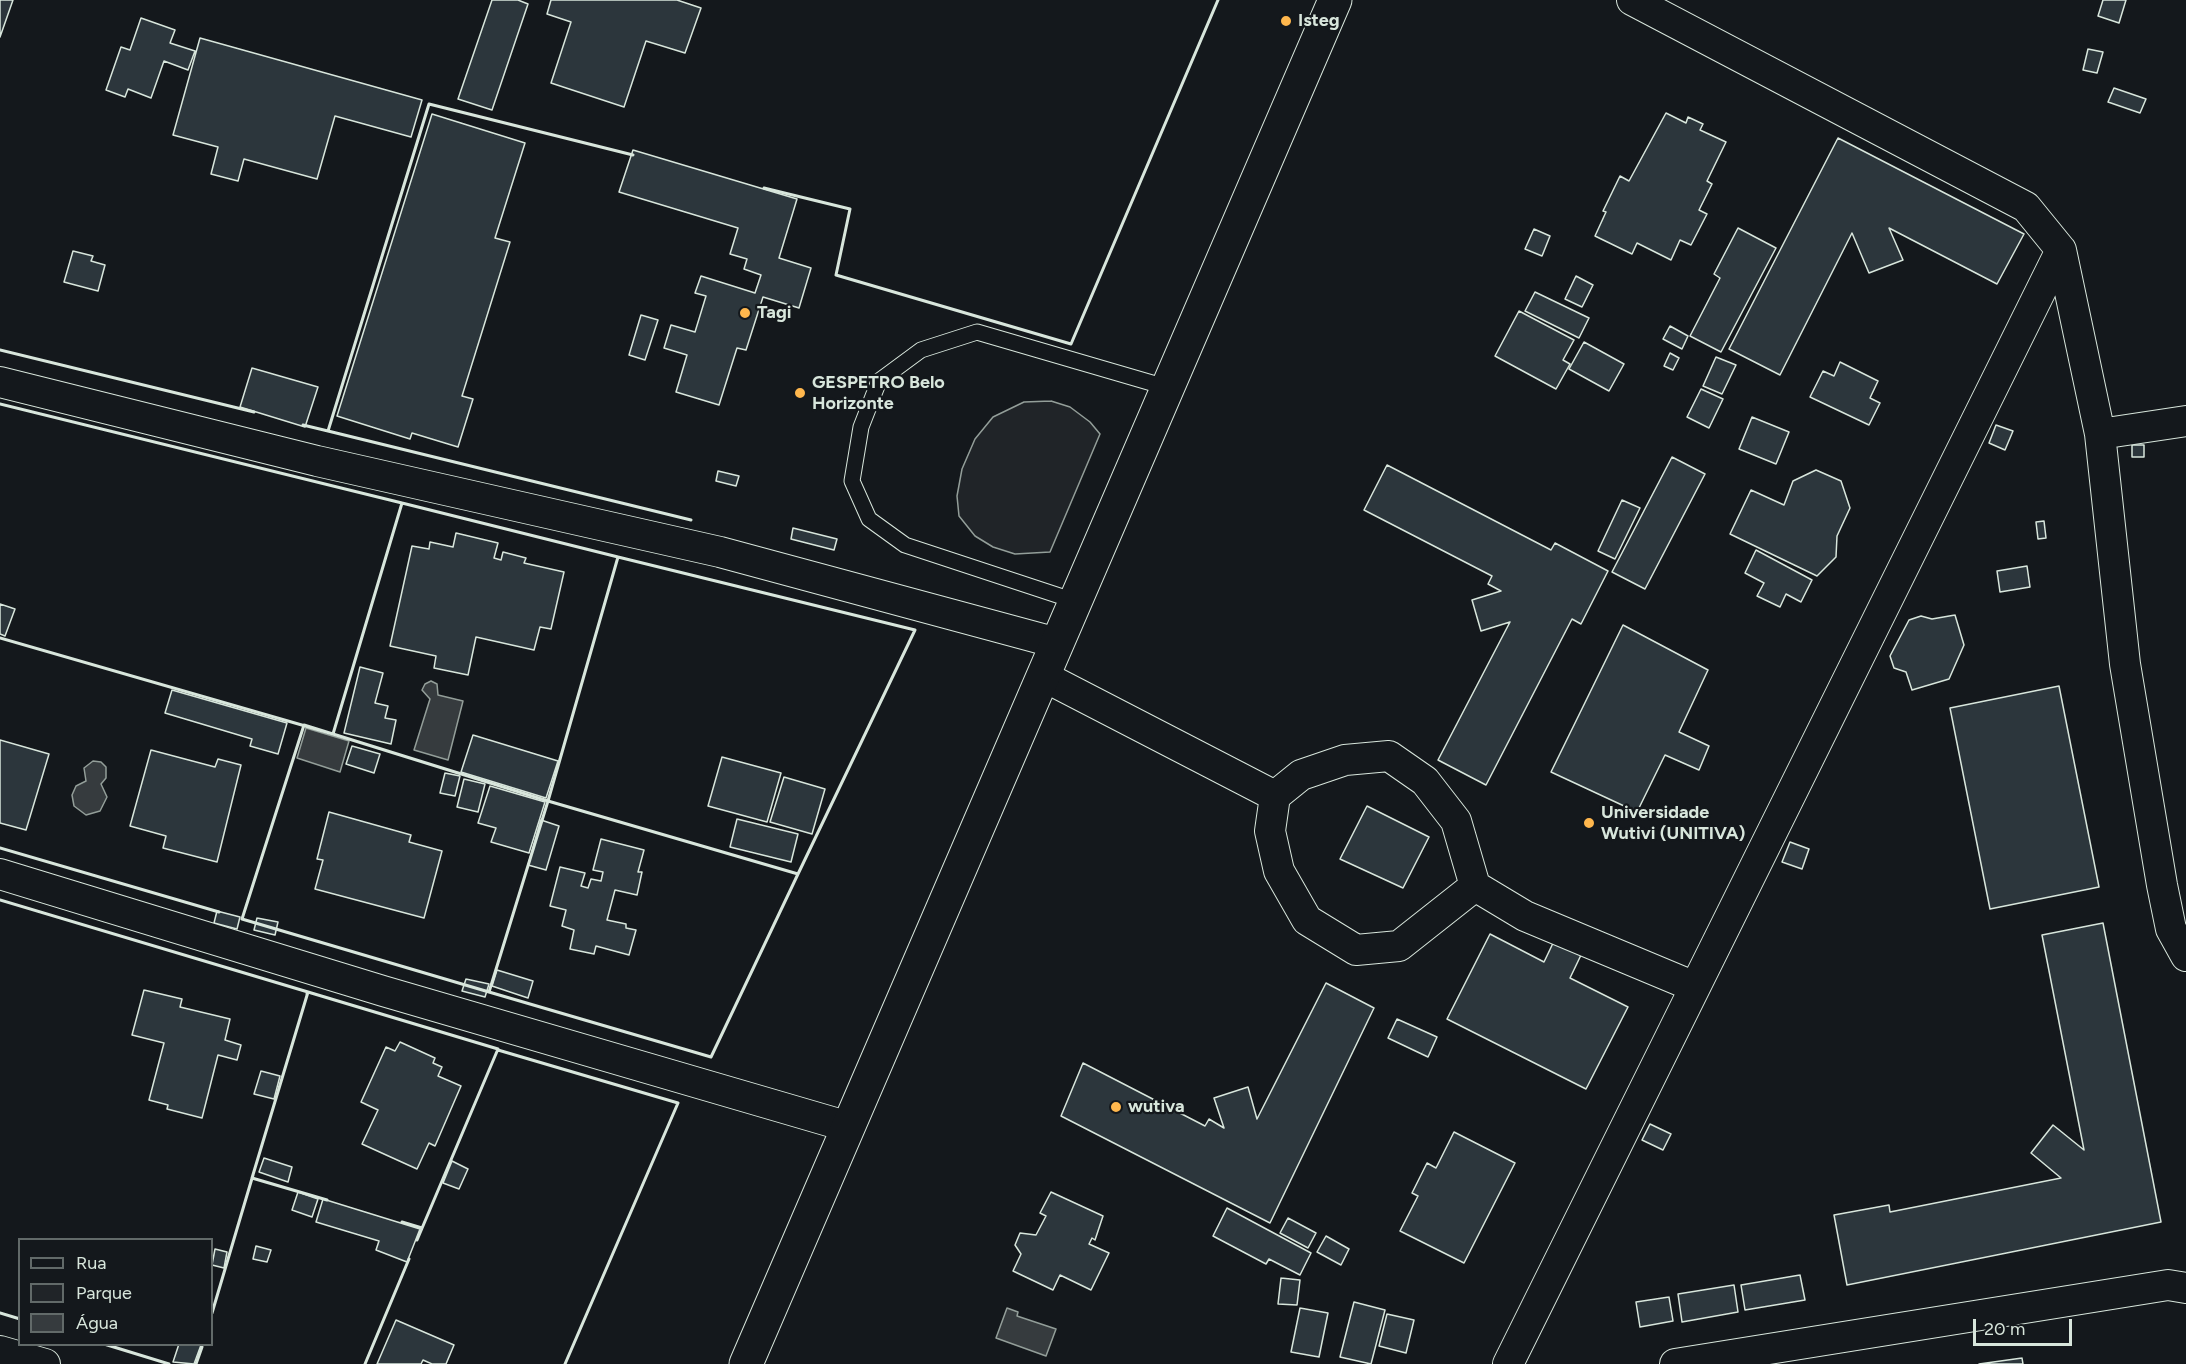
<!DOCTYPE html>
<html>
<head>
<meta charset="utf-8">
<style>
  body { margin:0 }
  #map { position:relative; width:2186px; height:1364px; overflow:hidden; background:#14181c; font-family:Figtree,sans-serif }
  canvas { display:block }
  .legend { position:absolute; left:18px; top:1238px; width:195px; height:108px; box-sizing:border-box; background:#14181c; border:2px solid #626a69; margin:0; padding:8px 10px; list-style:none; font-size:18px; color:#d8e6dc }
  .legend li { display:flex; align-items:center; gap:12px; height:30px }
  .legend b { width:30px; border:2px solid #626a69 }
  .scale { position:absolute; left:1973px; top:1319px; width:99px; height:27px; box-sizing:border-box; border:3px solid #d8e6dc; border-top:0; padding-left:8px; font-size:18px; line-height:21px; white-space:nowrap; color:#d8e6dc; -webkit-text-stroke:4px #14181c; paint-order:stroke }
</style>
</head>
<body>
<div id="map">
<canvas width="2186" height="1364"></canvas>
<ul class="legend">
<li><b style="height:8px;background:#14181c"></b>Rua</li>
<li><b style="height:16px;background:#202428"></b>Parque</li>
<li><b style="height:16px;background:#363b3e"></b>Água</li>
</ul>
<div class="scale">20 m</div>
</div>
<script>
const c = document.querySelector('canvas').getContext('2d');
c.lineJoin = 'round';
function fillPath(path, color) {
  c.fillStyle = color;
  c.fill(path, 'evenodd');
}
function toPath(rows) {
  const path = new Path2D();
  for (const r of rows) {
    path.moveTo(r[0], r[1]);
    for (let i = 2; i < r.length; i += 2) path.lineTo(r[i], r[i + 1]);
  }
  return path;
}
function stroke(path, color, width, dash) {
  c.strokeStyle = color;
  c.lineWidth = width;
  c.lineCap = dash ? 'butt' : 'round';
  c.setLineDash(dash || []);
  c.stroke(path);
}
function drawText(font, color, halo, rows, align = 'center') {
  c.font = font + ' Figtree,sans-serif';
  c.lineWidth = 4.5;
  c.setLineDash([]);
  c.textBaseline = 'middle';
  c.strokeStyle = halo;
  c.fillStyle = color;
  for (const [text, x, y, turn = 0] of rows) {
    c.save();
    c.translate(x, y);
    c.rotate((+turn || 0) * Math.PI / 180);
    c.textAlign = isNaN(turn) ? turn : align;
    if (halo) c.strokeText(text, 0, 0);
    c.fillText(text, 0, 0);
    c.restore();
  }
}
const green = toPath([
  [1051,401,1070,407,1090,422,1100,434,1050,552,1015,554,993,547,975,536,959,516,957,496,962,469,975,439,993,417,1024,402,1051,401]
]);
fillPath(green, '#202428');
stroke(green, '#939e99', 1.5);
const water = toPath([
  [431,681,437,684,438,695,463,701,448,760,414,750,430,699,422,690,425,684,431,681],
  [306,728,349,741,340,772,297,758,306,728],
  [93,761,101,762,106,767,106,778,101,784,107,797,100,811,86,815,74,806,72,795,76,786,86,781,84,768,93,761],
  [1007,1308,1018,1312,1017,1316,1056,1329,1046,1356,996,1338,1007,1308]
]);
fillPath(water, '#363b3e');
stroke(water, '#939e99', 1.5);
const building = toPath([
  [0,0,13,0,0,37,0,0],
  [492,0,518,0,528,4,492,110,458,99,492,0],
  [551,0,677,0,701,8,685,53,646,41,624,107,551,83,571,22,547,14,551,0],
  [2103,0,2126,0,2119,23,2098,16,2103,0],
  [141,18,175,30,170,43,195,51,188,70,164,61,151,98,128,89,125,97,106,90,121,47,130,50,141,18],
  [200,38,422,100,411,137,335,116,317,179,244,159,238,181,211,174,218,147,173,135,200,38],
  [2088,49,2103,52,2097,73,2083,70,2088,49],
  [2114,88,2146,99,2140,113,2108,102,2114,88],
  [1666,113,1686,123,1688,117,1703,124,1700,130,1726,142,1707,181,1712,184,1699,210,1707,214,1691,245,1680,240,1671,260,1637,243,1632,254,1595,236,1606,212,1603,211,1620,176,1629,181,1666,113],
  [432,114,525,143,495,238,510,242,462,396,473,399,458,447,412,433,410,439,337,416,432,114],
  [1838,138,2024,234,1997,284,1889,228,1903,260,1869,273,1852,233,1780,375,1729,349,1838,138],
  [633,150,797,199,779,258,811,268,799,308,763,297,746,350,737,348,719,405,676,392,687,355,664,348,671,325,695,332,706,296,695,293,701,276,755,293,761,275,744,269,747,259,730,254,738,228,619,192,633,150],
  [1738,228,1776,248,1721,352,1690,336,1720,278,1714,274,1738,228],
  [1534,229,1550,236,1542,256,1525,249,1534,229],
  [73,251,93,256,91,261,105,265,98,291,64,282,73,251],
  [1576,276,1593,285,1582,307,1565,299,1576,276],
  [1535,292,1589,318,1579,338,1525,311,1535,292],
  [1519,311,1574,340,1563,360,1570,364,1556,389,1495,356,1519,311],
  [641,315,658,320,645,360,629,355,641,315],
  [1670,326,1688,336,1682,349,1663,339,1670,326],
  [1584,342,1624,364,1609,391,1569,369,1584,342],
  [1670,353,1679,358,1673,370,1664,366,1670,353],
  [1716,357,1736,365,1722,394,1703,386,1716,357],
  [1840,362,1878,381,1870,398,1880,403,1869,425,1810,397,1823,371,1834,376,1840,362],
  [252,368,318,387,305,427,240,407,252,368],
  [1701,389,1723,399,1709,428,1687,417,1701,389],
  [1752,417,1789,432,1776,464,1739,449,1752,417],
  [1996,425,2013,431,2005,450,1989,443,1996,425],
  [2132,445,2144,445,2144,457,2132,457,2132,445],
  [1672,457,1705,474,1645,589,1612,572,1672,457],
  [1387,465,1551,550,1555,543,1608,571,1581,624,1572,619,1486,785,1438,760,1510,622,1481,631,1472,600,1501,591,1488,584,1492,576,1364,510,1387,465],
  [1816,470,1841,481,1850,508,1837,536,1836,557,1817,576,1730,534,1751,490,1784,505,1793,481,1816,470],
  [718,471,739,476,736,486,716,481,718,471],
  [1622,500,1640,508,1615,559,1598,551,1622,500],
  [2044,521,2046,538,2038,539,2036,522,2044,521],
  [793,528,837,539,834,550,791,539,793,528],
  [456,533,498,543,494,558,501,560,503,552,526,558,524,563,564,572,551,629,540,627,534,650,476,637,468,675,434,668,436,656,390,646,412,546,429,549,430,542,453,547,456,533],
  [1756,550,1812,580,1801,602,1786,594,1780,607,1757,596,1764,583,1745,573,1756,550],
  [2027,566,2030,587,2000,592,1997,571,2027,566],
  [0,604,15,609,5,636,0,634,0,604],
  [1955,615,1964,645,1949,679,1912,690,1906,672,1894,668,1890,656,1909,620,1921,616,1932,619,1955,615],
  [1623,625,1708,670,1679,732,1709,746,1699,770,1665,755,1637,812,1551,772,1623,625],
  [360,667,383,673,375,703,388,706,385,718,396,720,391,744,344,733,360,667],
  [2059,686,2099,887,1990,909,1950,708,2059,686],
  [172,690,287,723,278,754,250,746,252,739,165,713,172,690],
  [473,735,558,761,546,798,461,772,473,735],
  [0,740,49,754,26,830,0,823,0,740],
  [352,746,380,754,374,773,346,764,352,746],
  [151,750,215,767,218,759,241,765,217,862,163,848,166,836,130,826,151,750],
  [722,757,781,773,767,822,708,806,722,757],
  [445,773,460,776,455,796,440,793,445,773],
  [784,777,825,789,812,834,770,822,784,777],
  [464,779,485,784,478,812,457,807,464,779],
  [490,786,545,802,529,853,491,842,496,828,478,823,490,786],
  [1367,806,1429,837,1403,888,1340,859,1367,806],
  [329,812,411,835,409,842,442,851,424,918,315,889,323,860,317,859,329,812],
  [737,819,798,834,791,862,730,847,737,819],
  [541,820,559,826,546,870,528,865,541,820],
  [601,839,644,850,638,872,642,872,637,895,615,890,607,920,626,924,626,928,636,930,629,955,596,946,594,954,570,949,574,930,562,926,566,910,550,906,560,867,585,873,581,886,588,888,591,879,601,881,603,872,593,870,601,839],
  [1790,842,1809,849,1802,869,1782,862,1790,842],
  [217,911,240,917,237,929,214,923,217,911],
  [257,918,278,922,275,935,254,930,257,918],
  [2103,923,2161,1222,1847,1285,1834,1215,1889,1205,1890,1212,2061,1178,2031,1153,2053,1125,2084,1150,2042,935,2103,923],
  [1490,934,1544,962,1555,939,1582,953,1570,978,1628,1007,1586,1089,1447,1019,1490,934],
  [497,970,533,981,528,998,492,986,497,970],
  [466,979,489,984,485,997,462,991,466,979],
  [1326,983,1374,1008,1270,1223,1061,1116,1083,1063,1205,1126,1209,1119,1224,1128,1214,1098,1248,1087,1257,1119,1326,983],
  [144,990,182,999,180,1007,230,1019,225,1040,241,1045,237,1060,218,1055,202,1118,167,1109,168,1105,149,1100,164,1043,132,1035,144,990],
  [1397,1019,1437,1037,1428,1057,1388,1038,1397,1019],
  [400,1042,435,1058,433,1063,442,1067,438,1076,461,1086,435,1146,429,1143,417,1169,362,1144,378,1110,361,1102,386,1047,395,1051,400,1042],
  [261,1071,280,1076,274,1099,254,1094,261,1071],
  [1650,1124,1671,1134,1663,1150,1642,1140,1650,1124],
  [1454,1132,1515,1163,1464,1263,1400,1231,1418,1196,1412,1193,1427,1163,1436,1168,1454,1132],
  [264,1158,292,1167,288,1182,259,1172,264,1158],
  [452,1161,468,1169,459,1189,443,1183,452,1161],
  [298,1192,318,1199,312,1217,292,1210,298,1192],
  [1051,1192,1103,1216,1095,1240,1092,1238,1089,1244,1109,1253,1091,1290,1060,1275,1053,1290,1013,1271,1021,1254,1015,1245,1020,1233,1036,1235,1046,1216,1040,1213,1051,1192],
  [323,1199,420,1229,407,1262,376,1250,379,1241,316,1222,323,1199],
  [1227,1208,1311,1253,1300,1275,1269,1259,1266,1264,1213,1236,1227,1208],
  [1288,1218,1316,1233,1308,1248,1280,1233,1288,1218],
  [1326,1236,1349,1249,1341,1265,1317,1252,1326,1236],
  [256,1246,271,1250,267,1262,253,1259,256,1246],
  [215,1249,227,1252,224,1268,212,1265,215,1249],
  [1800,1275,1805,1300,1745,1310,1741,1285,1800,1275],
  [1281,1278,1300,1280,1297,1305,1278,1304,1281,1278],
  [1734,1285,1738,1312,1682,1322,1678,1294,1734,1285],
  [1669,1297,1673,1321,1640,1327,1636,1302,1669,1297],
  [1354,1302,1385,1310,1371,1364,1340,1357,1354,1302],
  [1300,1308,1328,1313,1319,1357,1291,1352,1300,1308],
  [1387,1314,1414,1320,1406,1353,1379,1346,1387,1314],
  [396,1320,454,1345,446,1364,432,1364,423,1360,421,1364,377,1364,396,1320],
  [179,1344,201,1345,194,1364,173,1362,179,1344],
  [2022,1358,2023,1364,1979,1364,2022,1358]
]);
fillPath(building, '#2c363c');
stroke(building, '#d8e6dc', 1.5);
const service = toPath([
  [1075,601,905,545,869,519,852,481,861,427,879,381,921,350,977,332,1169,388]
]);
const minor = toPath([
  [1632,0,2026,207,2061,250,2100,434,2186,421],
  [0,382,317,461,720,552,1057,643],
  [2100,434,2125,664,2162,885,2171,929,2186,956],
  [1043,676,1275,796,1301,775,1345,760,1389,756,1425,781,1456,821,1475,886,1525,916,1695,987],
  [1275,796,1270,831,1279,871,1307,920,1356,950,1399,946,1475,886],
  [0,874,383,991,849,1127],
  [0,1351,45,1364],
  [1508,1364,2061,250],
  [1675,1364,2168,1285,2186,1288]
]);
const primary = toPath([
  [746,1364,1335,0]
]);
stroke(service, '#d8e6dc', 17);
stroke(minor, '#d8e6dc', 32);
stroke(primary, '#d8e6dc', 35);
stroke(service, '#14181c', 15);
stroke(minor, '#14181c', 30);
stroke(primary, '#14181c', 33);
stroke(toPath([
  [764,188,850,209,836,275,1071,344,1218,0],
  [0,350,254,412],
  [0,404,402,503,333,734,0,638],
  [303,425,328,431,429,104,633,155],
  [328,431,691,520],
  [402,503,618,557,548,801,333,734,402,503],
  [618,557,915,630,798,874,548,801,618,557],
  [304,725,548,801,489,992,242,919,304,725],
  [548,801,798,874,711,1057,489,992,548,801],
  [0,848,219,912],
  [0,900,308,992,307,994],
  [498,1050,678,1103,565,1364],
  [327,1200,252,1178,308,992,498,1049,417,1240],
  [402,1222,422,1228],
  [0,1313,20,1319],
  [212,1313,253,1175],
  [104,1344,169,1364],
  [196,1364,202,1347],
  [365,1364,409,1259]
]), '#d8e6dc', 3);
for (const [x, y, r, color] of [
  [1286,21,6,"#ffb74d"],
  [745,313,6,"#ffb74d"],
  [800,393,6,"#ffb74d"],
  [1589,823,6,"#ffb74d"],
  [1116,1107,6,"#ffb74d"]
]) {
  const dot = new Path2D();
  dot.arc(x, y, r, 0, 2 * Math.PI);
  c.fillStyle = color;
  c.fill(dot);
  stroke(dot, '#14181c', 2);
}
drawText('bold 18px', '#d8e6dc', '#14181c', [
  ["Isteg",1298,21],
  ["Tagi",757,313],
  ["GESPETRO Belo",812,383],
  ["Horizonte",812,404],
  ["Universidade",1601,813],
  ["Wutivi (UNITIVA)",1601,834],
  ["wutiva",1128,1107]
], 'left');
</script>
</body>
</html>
